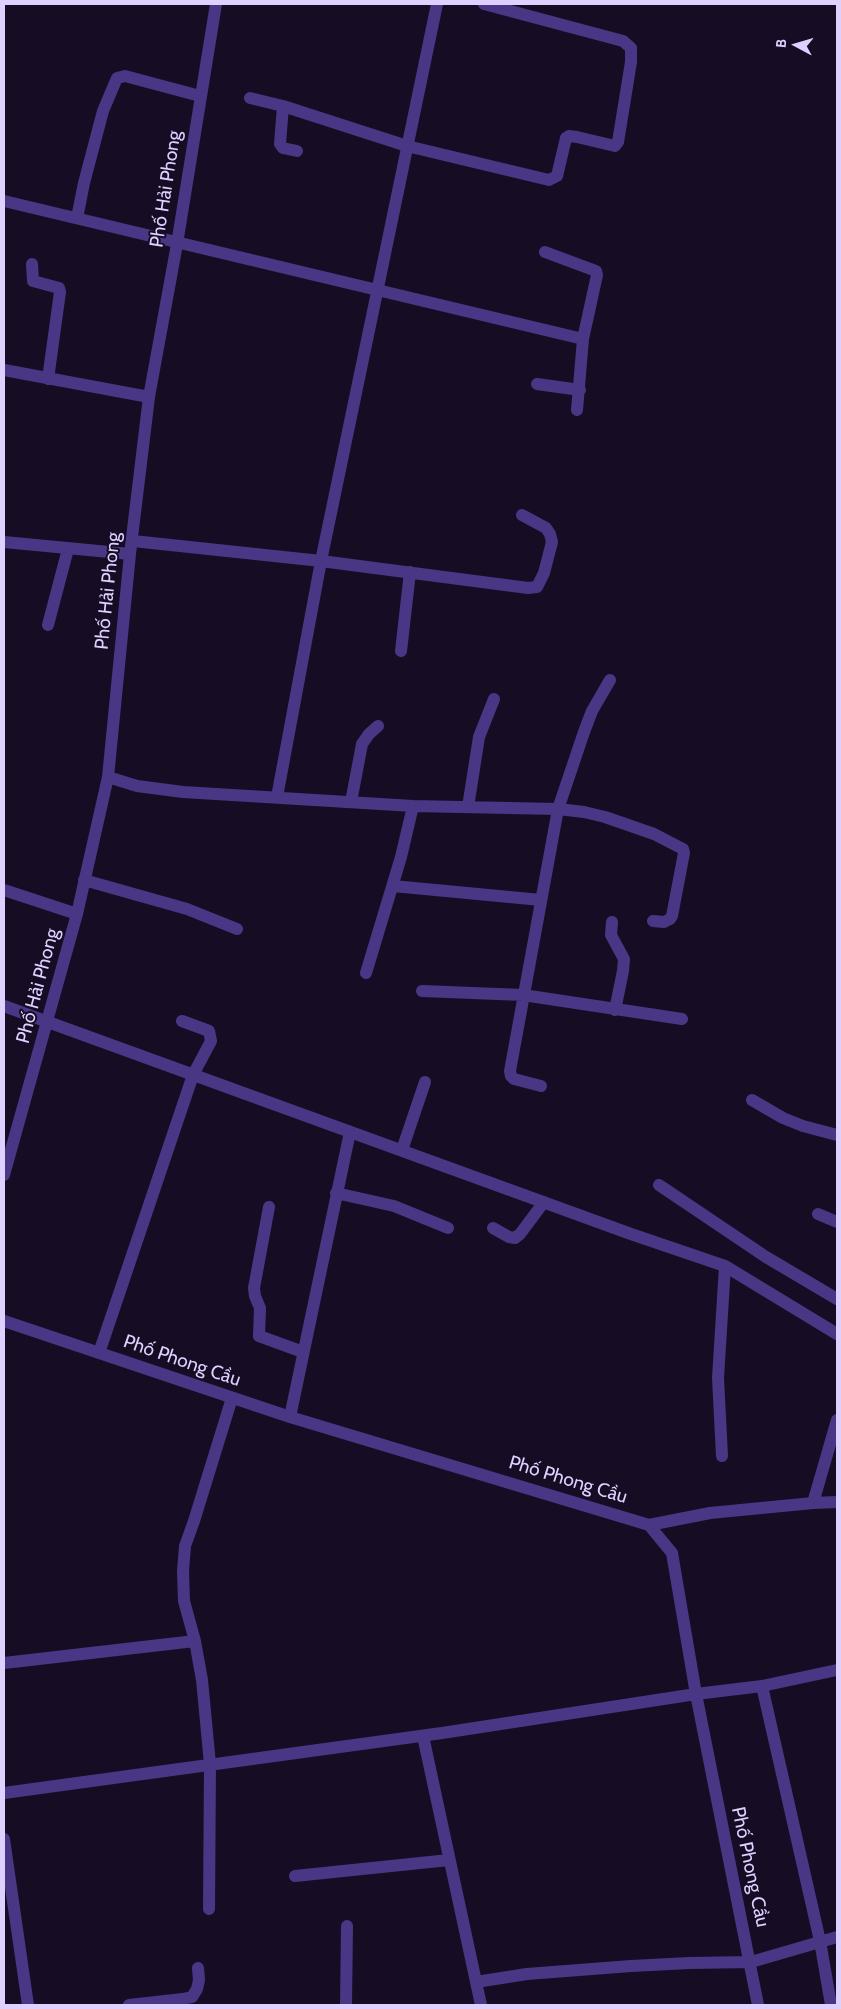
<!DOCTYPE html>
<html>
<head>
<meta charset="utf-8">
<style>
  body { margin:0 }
  #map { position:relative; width:841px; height:2009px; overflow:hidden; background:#160d25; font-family:Cabin,sans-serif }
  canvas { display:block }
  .frame { position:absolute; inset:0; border:5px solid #dfd1ff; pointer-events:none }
  .north { position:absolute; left:771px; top:20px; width:50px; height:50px; -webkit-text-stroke:4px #160d25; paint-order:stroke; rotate:276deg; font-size:14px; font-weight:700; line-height:20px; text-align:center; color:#dfd1ff }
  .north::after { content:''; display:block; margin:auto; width:18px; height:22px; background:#dfd1ff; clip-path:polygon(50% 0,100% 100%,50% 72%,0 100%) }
</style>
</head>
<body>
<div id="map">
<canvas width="841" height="2009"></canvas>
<div class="frame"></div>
<div class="north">B</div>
</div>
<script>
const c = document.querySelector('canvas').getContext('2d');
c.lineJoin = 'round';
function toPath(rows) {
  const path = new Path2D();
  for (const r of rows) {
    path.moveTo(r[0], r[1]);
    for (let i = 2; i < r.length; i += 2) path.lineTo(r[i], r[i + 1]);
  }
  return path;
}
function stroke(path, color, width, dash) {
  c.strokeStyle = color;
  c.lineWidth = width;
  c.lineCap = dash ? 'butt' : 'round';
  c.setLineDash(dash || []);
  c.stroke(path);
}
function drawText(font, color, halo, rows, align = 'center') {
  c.font = font + ' Cabin,sans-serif';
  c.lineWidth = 4;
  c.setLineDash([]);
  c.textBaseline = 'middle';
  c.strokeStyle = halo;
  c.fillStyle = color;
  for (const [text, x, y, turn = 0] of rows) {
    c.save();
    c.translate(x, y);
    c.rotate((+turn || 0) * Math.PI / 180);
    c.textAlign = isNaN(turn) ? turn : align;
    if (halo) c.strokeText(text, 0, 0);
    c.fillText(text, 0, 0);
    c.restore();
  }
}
stroke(toPath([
  [250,98,283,106,407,146,549,180,557,176,566,138,569,136,577,137,615,146,618,142,631,62,631,48,623,41,484,4],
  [283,106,280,144,283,148,297,151],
  [4,201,583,339,597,275,596,271,545,252],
  [77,218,84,183,103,111,117,78,125,76,200,96],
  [32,264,33,281,59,288,60,292,48,379],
  [4,370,149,397],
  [537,384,580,390],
  [577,410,583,339],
  [133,541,321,561,528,588,537,587,544,573,552,542,550,534,546,528,522,515],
  [4,542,130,554],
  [48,625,68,549],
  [401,651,410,572],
  [108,777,137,786,183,792,413,806,558,809,584,812,605,817,654,834,683,849,684,853,672,916,670,919,664,922,653,921],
  [277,797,321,561,437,4],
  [351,802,362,744,369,734,378,726],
  [468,807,479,737,494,699],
  [84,880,187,909,237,929],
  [393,886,541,900],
  [4,890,77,914],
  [612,922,611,935,624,959,623,971,615,1010],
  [366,973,401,857,413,806],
  [422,991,523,995,682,1019],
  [4,1006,631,1234,725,1266,837,1334],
  [541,1086,514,1079,511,1076,510,1071,558,809,584,732,592,711,610,680],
  [752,1100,783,1118,803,1126,837,1135],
  [402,1150,425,1082],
  [4,1175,77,914,108,777,130,554,149,397,177,244,216,4],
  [659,1185,766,1257,837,1299],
  [336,1193,394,1206,448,1228],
  [269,1207,254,1288,255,1296,260,1308,259,1336,303,1352],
  [818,1214,837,1222],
  [493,1228,509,1237,515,1238,520,1234,544,1202],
  [4,1321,290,1417,649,1525,672,1553,696,1694,758,2005],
  [99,1353,193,1075,211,1041,209,1031,182,1021],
  [290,1417,350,1132],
  [722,1456,718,1378,725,1266],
  [813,1503,837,1502],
  [649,1525,710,1513,813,1503,837,1420],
  [4,1663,195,1641],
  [762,1686,820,1941,831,2005],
  [423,1736,481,2005],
  [4,1793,442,1733,696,1694,762,1686,837,1670],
  [4,1839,28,2005],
  [295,1876,449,1860],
  [209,1909,210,1764,202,1680,195,1641,184,1601,183,1571,185,1546,194,1521,232,1398],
  [476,1982,527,1974,631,1966,689,1963,751,1962,837,1937],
  [129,2005,183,1999,192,1997,197,1989,199,1980,198,1968],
  [346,2005,347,1926]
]), '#493785', 12);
drawText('19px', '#dfd1ff', '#160d25', [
  ["Phố Hải Phong",166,189,-81],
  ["Phố Hải Phong",108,591,-84],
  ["Phố Hải Phong",38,986,-75],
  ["Phố Phong Cầu",182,1361,19],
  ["Phố Phong Cầu",568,1480,17],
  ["Phố Phong Cầu",750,1867,78]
]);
</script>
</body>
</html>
